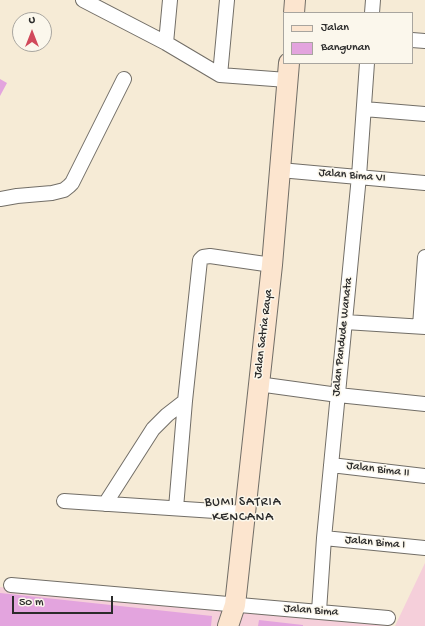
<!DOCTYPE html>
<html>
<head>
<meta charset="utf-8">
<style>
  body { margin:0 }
  #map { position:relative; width:425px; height:626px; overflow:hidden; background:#f6ebd6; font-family:"Gochi Hand",sans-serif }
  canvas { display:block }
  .legend { position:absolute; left:283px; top:12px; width:130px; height:52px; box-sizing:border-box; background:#fbf7ec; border:1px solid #a8a59f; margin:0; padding:5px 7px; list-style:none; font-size:12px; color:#2b2b2b }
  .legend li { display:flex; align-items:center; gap:8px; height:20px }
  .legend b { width:20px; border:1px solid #a8a59f }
  .north { position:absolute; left:12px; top:12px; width:40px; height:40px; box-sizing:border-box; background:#fbf7ec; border:1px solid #a8a59f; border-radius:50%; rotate:0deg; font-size:11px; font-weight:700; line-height:16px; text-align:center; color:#2b2b2b }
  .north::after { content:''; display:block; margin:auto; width:14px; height:18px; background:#d1495b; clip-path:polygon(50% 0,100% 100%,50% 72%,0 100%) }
  .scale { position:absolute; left:12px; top:596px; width:101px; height:18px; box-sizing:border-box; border:2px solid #2b2b2b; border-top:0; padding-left:5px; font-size:12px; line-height:14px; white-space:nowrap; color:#2b2b2b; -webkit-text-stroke:3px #fbf7ec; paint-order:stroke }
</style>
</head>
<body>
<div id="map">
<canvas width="425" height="626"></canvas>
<ul class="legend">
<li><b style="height:5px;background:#fce5cf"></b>Jalan</li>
<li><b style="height:11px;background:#e3a4de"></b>Bangunan</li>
</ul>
<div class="north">U</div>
<div class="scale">50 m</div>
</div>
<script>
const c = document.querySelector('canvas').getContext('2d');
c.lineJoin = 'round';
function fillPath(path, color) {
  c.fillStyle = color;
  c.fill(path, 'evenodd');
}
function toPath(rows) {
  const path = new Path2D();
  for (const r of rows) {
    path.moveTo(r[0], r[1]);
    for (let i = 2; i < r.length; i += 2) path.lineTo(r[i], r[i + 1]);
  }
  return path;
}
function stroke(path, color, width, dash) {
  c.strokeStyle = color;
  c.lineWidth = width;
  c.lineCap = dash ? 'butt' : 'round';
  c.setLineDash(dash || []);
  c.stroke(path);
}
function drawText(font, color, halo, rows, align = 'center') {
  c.font = font + ' "Gochi Hand",sans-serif';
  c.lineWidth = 3;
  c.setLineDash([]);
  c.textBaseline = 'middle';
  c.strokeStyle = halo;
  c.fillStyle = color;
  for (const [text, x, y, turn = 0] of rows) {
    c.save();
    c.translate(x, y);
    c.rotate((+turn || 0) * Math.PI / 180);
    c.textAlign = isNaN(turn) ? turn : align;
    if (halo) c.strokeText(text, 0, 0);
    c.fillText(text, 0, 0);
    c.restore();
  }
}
fillPath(toPath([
  [425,563,425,626,395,626],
  [0,587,389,626,0,626]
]), '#f5cfda');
fillPath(toPath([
  [0,79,7,83,0,96],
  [0,593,212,616,211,626,0,626],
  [259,620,303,625,303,626,258,626]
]), '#e3a4de');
const street = toPath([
  [83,0,166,43,220,75,287,80],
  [372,13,373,0],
  [412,40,425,41],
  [166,43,170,0],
  [220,75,227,0],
  [364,109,425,114],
  [280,170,425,183],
  [0,199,17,196,52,193,64,190,69,186,72,183,124,79],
  [345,322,425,327],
  [420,326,425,257],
  [258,384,338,395,425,404],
  [331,465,425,476],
  [64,501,245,513],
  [105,504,153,429,167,415,185,401],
  [176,508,185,401,200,260,203,257,210,256,272,265],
  [324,538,425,548],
  [11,585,388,618],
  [319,611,324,538,359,176,367,63]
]);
const secondary = toPath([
  [294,13,295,0],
  [228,626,235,605,272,265,289,63]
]);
stroke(street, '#726e67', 16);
stroke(secondary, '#726e67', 22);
stroke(street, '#fff', 14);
stroke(secondary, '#fce5cf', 20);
drawText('12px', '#2b2b2b', '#fbf7ec', [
  ["Jalan Bima VI",352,176,5],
  ["Jalan Satria Raya",264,334,-83],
  ["Jalan Pandude Wanata",343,337,-84],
  ["Jalan Bima II",378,470,7],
  ["Jalan Bima I",375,543,5],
  ["Jalan Bima",311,611,4]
]);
c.letterSpacing = '1px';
drawText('13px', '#2b2b2b', '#fbf7ec', [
  ["BUMI SATRIA",243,503],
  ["KENCANA",243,518]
]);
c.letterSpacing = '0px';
</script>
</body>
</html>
